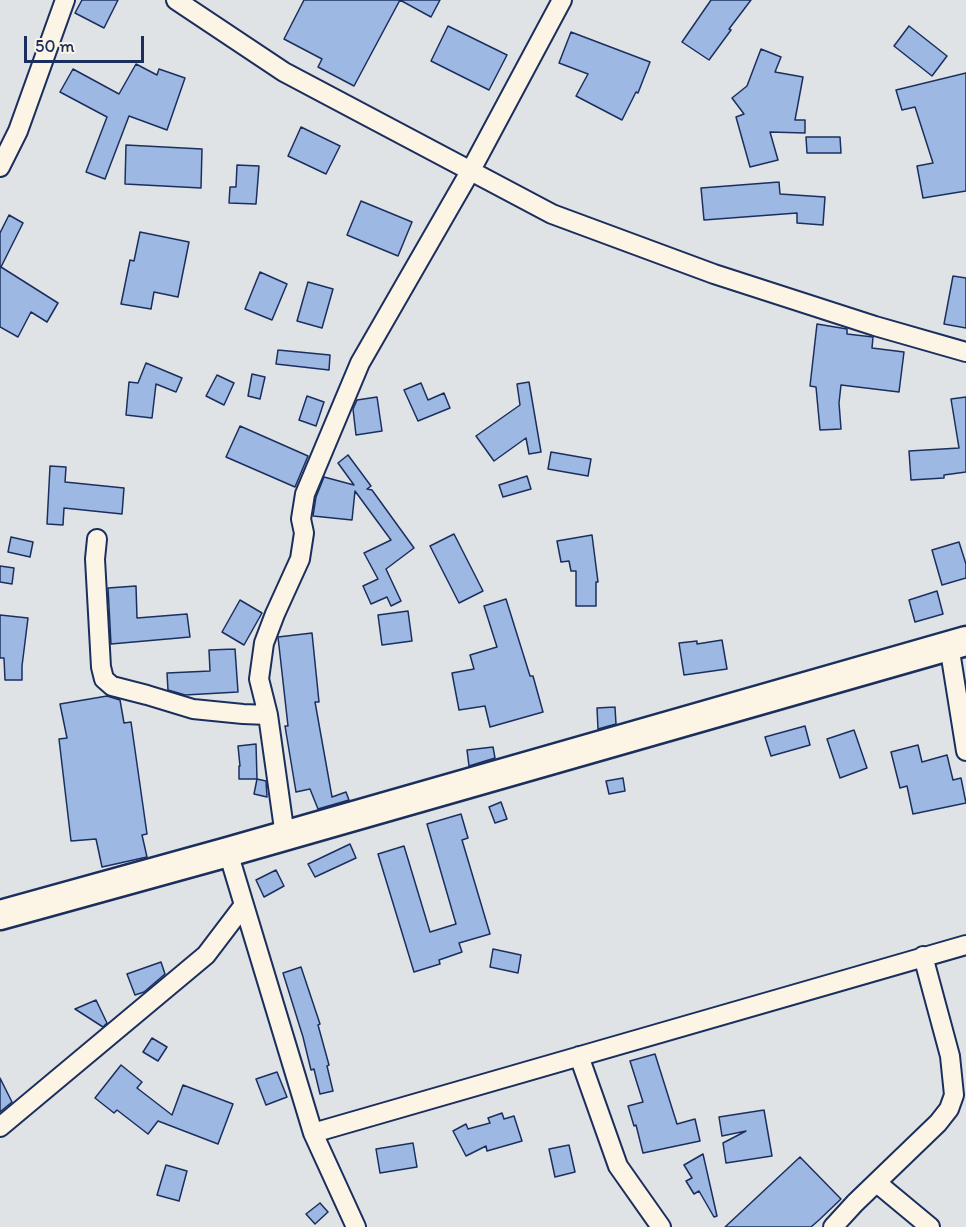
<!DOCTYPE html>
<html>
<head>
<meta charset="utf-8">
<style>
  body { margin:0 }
  #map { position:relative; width:966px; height:1227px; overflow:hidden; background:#e0e3e5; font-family:Itim,sans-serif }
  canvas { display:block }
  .scale { position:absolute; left:24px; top:36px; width:120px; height:27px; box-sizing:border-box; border:3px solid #1b2f5e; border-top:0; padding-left:8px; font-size:18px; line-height:21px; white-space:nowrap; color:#1b2f5e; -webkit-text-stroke:4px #fcf5e5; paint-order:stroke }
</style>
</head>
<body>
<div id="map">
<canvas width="966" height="1227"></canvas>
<div class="scale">50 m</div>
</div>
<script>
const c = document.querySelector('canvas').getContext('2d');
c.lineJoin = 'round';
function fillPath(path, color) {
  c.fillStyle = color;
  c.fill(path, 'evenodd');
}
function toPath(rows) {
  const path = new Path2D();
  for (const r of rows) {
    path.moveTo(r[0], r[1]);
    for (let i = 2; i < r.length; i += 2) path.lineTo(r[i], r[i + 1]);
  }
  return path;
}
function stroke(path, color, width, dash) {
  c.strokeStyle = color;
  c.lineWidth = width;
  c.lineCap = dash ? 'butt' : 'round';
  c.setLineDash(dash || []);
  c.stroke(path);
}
const building = toPath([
  [82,0,118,0,104,28,75,13,82,0],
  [304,0,440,0,431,17,400,0,354,86,318,67,322,59,284,39,304,0],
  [711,0,751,0,729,29,731,30,709,60,682,42,711,0],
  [448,26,507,55,489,90,431,61,448,26],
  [909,26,947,56,932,76,894,46,909,26],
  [571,32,650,62,638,93,636,92,622,120,576,96,588,74,559,63,571,32],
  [761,49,781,57,775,72,803,77,795,120,805,120,805,133,770,132,778,160,750,167,736,117,744,114,732,98,747,86,761,49],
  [136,64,157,75,159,69,185,78,167,130,129,116,105,179,86,172,107,117,60,92,73,69,119,94,136,64],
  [966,73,966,191,923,198,917,166,933,163,915,107,902,110,896,90,966,73],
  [301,127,340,146,326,174,288,156,301,127],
  [806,137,840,137,841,153,807,153,806,137],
  [126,145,202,149,201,188,125,184,126,145],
  [237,165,259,166,256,204,229,203,230,187,236,187,237,165],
  [779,182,780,194,825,197,823,225,797,223,797,213,704,220,701,188,779,182],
  [361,201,412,222,398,256,347,235,361,201],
  [9,215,23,223,1,267,58,303,47,322,31,312,18,337,0,327,0,233,9,215],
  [140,232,189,242,178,297,154,292,151,309,121,304,130,260,134,261,140,232],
  [260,272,287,284,272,320,245,309,260,272],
  [953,276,966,278,966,328,944,324,953,276],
  [308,282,333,289,322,328,297,321,308,282],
  [817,324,847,329,847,334,873,337,872,348,904,352,899,392,841,385,839,403,841,429,820,430,816,387,810,386,817,324],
  [278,350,330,355,329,370,276,364,278,350],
  [146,363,182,378,176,392,156,384,152,418,126,415,129,382,138,383,146,363],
  [252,374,265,377,260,399,248,396,252,374],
  [217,375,234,383,224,405,206,396,217,375],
  [529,382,541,452,529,454,526,438,494,461,476,436,520,405,517,384,529,382],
  [421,383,428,400,444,393,450,408,418,421,404,390,421,383],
  [307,396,324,402,316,426,299,420,307,396],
  [377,397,382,431,356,435,353,409,357,400,377,397],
  [966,397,966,472,944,475,944,478,911,480,909,451,959,448,951,399,966,397],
  [240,426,308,456,295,487,226,457,240,426],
  [551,452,591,459,588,476,548,469,551,452],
  [348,455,371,486,367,489,372,490,414,548,386,569,401,601,391,606,387,597,371,604,363,586,378,579,364,553,391,540,355,491,352,520,313,516,316,497,324,477,354,485,338,463,348,455],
  [50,466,66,467,65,482,124,488,122,514,64,508,63,525,47,524,50,466],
  [527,476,531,489,503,497,499,485,527,476],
  [454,534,483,591,459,603,430,546,454,534],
  [592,535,598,582,596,582,596,606,576,606,576,571,571,571,569,561,561,562,557,541,592,535],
  [11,537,33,542,30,557,8,552,11,537],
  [959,542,966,564,966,578,942,585,932,550,959,542],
  [0,566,14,568,12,584,0,582,0,566],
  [136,586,137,618,187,614,190,637,111,644,108,588,136,586],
  [937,591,943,614,915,622,909,600,937,591],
  [506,599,530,676,533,676,543,712,490,727,485,706,459,710,452,673,474,669,470,655,497,647,484,606,506,599],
  [240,600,262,613,244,645,222,632,240,600],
  [408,611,412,641,382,645,378,615,408,611],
  [0,615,28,618,22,666,22,680,5,680,4,658,0,658,0,615],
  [312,633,319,702,315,702,332,797,346,792,349,800,318,809,310,789,296,792,285,726,288,726,278,637,312,633],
  [722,640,727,669,684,675,679,643,697,641,697,644,722,640],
  [235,649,238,692,185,695,168,690,167,673,210,671,209,650,235,649],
  [107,696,120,700,124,723,131,722,147,834,142,835,147,857,102,867,96,839,71,841,59,739,67,738,60,704,107,696],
  [615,707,616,724,598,729,597,708,615,707],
  [805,726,810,745,771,756,765,737,805,726],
  [854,730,867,768,840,778,827,739,854,730],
  [256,744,257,779,239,779,239,766,240,766,238,746,256,744],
  [918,745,922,762,947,755,953,780,961,778,966,803,913,814,907,786,900,788,891,752,918,745],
  [493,747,495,758,469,766,467,750,493,747],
  [623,778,625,791,609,794,606,781,623,778],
  [257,779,266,781,267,797,254,794,257,779],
  [501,802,507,819,495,823,489,807,501,802],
  [461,814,468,838,462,840,490,934,459,943,462,952,439,960,440,964,414,972,378,854,404,846,430,932,456,924,427,824,461,814],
  [350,844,356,858,315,877,308,864,350,844],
  [276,870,284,886,264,897,256,880,276,870],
  [493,949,521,955,518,973,490,967,493,949],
  [161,962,165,974,144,992,135,995,127,974,161,962],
  [301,967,320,1024,318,1025,329,1065,327,1066,333,1091,320,1094,314,1069,311,1070,303,1037,283,973,301,967],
  [96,1000,107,1023,103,1027,75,1009,96,1000],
  [152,1038,167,1047,158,1061,143,1052,152,1038],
  [655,1054,677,1124,695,1119,700,1141,643,1153,636,1125,634,1126,628,1106,643,1102,630,1061,655,1054],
  [121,1065,142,1082,137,1088,172,1115,183,1085,233,1104,218,1144,158,1121,148,1134,117,1110,114,1113,95,1098,121,1065],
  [277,1072,287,1097,266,1105,256,1079,277,1072],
  [0,1078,12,1102,0,1112,0,1078],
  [764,1110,772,1156,726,1163,723,1143,746,1131,722,1136,719,1117,764,1110],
  [502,1113,504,1119,514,1116,522,1141,487,1151,486,1146,466,1156,453,1131,466,1124,468,1129,490,1123,488,1118,502,1113],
  [413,1143,417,1167,380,1173,376,1149,413,1143],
  [569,1145,575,1172,555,1177,549,1149,569,1145],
  [703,1154,717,1216,714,1217,699,1191,694,1194,686,1181,692,1178,684,1165,703,1154],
  [800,1157,841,1199,819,1220,811,1227,725,1227,800,1157],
  [166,1165,187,1171,179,1201,157,1195,166,1165],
  [320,1203,328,1212,315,1224,306,1214,320,1203]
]);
fillPath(building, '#9eb8e4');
stroke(building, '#1b2f5e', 1.5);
const minor = toPath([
  [176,0,284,72,552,214,714,274,875,326,966,352],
  [0,167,18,131,65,0],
  [97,539,95,559,101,667,104,679,112,686,147,695,193,709,243,714,268,715],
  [949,645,966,751],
  [285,836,268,715,259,679,264,643,275,614,300,559,304,533,301,519,305,494,360,363,471,170,562,0],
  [228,852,313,1133,356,1227],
  [579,1056,618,1166,661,1227],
  [0,1127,206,955,244,905],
  [313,1133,966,945],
  [877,1183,930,1227],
  [833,1227,855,1203,938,1123,949,1109,954,1095,950,1056,923,956]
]);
const primary = toPath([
  [0,915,228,852,966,641]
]);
stroke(minor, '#1b2f5e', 22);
stroke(primary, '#1b2f5e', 33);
stroke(minor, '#fcf5e5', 18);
stroke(primary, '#fcf5e5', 28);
</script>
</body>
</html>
